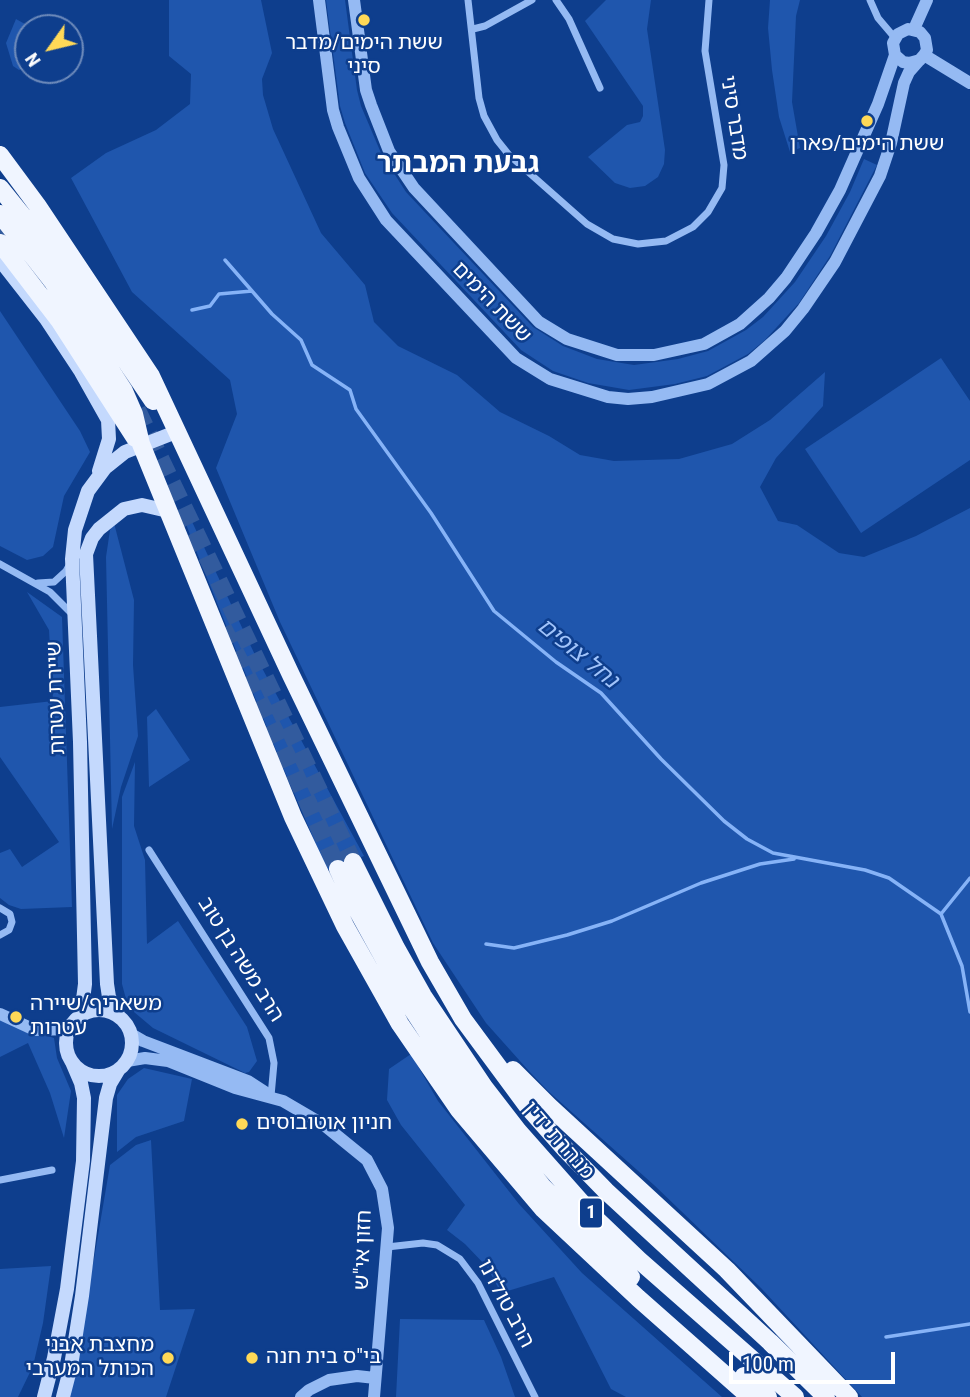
<!DOCTYPE html>
<html>
<head>
<meta charset="utf-8">
<style>
  body { margin:0 }
  #map { position:relative; width:970px; height:1397px; overflow:hidden; background:#0e3e8d; font-family:"Roboto Condensed",sans-serif }
  canvas { display:block }
  .north { position:absolute; left:14px; top:14px; width:70px; height:70px; box-sizing:border-box; background:#0e3e8d; border:2px solid #6e8bbb; border-radius:50%; rotate:236deg; font-size:19px; font-weight:700; line-height:28px; text-align:center; color:#fff }
  .north::after { content:''; display:block; margin:auto; width:24px; height:32px; background:#ffd957; clip-path:polygon(50% 0,100% 100%,50% 72%,0 100%) }
  .scale { position:absolute; left:729px; top:1352px; width:166px; height:32px; box-sizing:border-box; border:4px solid #fff; border-top:0; padding-left:9px; font-size:21px; line-height:24px; white-space:nowrap; color:#fff; -webkit-text-stroke:5px #0e3e8d; paint-order:stroke }
</style>
</head>
<body>
<div id="map">
<canvas width="970" height="1397"></canvas>
<div class="north">N</div>
<div class="scale">100 m</div>
</div>
<script>
const c = document.querySelector('canvas').getContext('2d');
c.lineJoin = 'round';
function fillPath(path, color) {
  c.fillStyle = color;
  c.fill(path, 'evenodd');
}
function toPath(rows) {
  const path = new Path2D();
  for (const r of rows) {
    if (r.length === 3) {
      path.moveTo(r[0] + r[2], r[1]);
      path.arc(r[0], r[1], r[2], 0, 2 * Math.PI);
      continue;
    }
    path.moveTo(r[0], r[1]);
    for (let i = 2; i < r.length; i += 2) path.lineTo(r[i], r[i + 1]);
  }
  return path;
}
function stroke(path, color, width, dash) {
  c.strokeStyle = color;
  c.lineWidth = width;
  c.lineCap = dash ? 'butt' : 'round';
  c.setLineDash(dash || []);
  c.stroke(path);
}
function drawText(font, color, halo, rows, align = 'center') {
  c.font = font + ' "Roboto Condensed","Noto Sans Hebrew",sans-serif';
  c.lineWidth = 5;
  c.setLineDash([]);
  c.textBaseline = 'middle';
  c.strokeStyle = halo;
  c.fillStyle = color;
  for (const [text, x, y, turn = 0] of rows) {
    c.save();
    c.translate(x, y);
    c.rotate((+turn || 0) * Math.PI / 180);
    c.textAlign = isNaN(turn) ? turn : align;
    if (halo) c.strokeText(text, 0, 0);
    c.fillText(text, 0, 0);
    c.restore();
  }
}
fillPath(toPath([
  [169,0,261,0,272,53,262,79,263,95,273,129,321,233,365,285,374,322,398,346,457,375,500,412,549,436,580,455,614,461,679,459,732,444,770,420,825,372,823,406,776,458,760,487,778,521,797,525,839,553,864,557,916,536,970,508,970,1397,862,1397,761,1288,654,1185,548,1091,528,1070,486,1023,433,943,280,622,216,468,237,414,230,380,132,292,71,178,106,153,156,130,190,104,191,74,169,56],
  [326,0,345,0,357,90,361,106,381,153,406,192,533,327,563,346,597,359,634,365,678,359,708,351,746,330,763,317,795,282,826,236,850,192,864,159,877,165,830,256,799,303,765,340,748,354,707,376,675,384,629,390,588,383,553,371,521,350,392,213,365,173,345,123,340,106],
  [606,0,651,0,647,29,665,150,664,164,658,177,645,186,630,188,615,183,588,157,627,125,640,122,643,116,643,106,585,21],
  [770,0,800,0,796,16,792,102,800,148,790,152,779,117,772,70,768,28],
  [16,19,32,28,28,28,28,65,19,70,13,66,6,43],
  [0,311,80,431,90,452,64,496,53,547,43,556,27,560,0,546],
  [941,358,970,401,970,460,861,533,805,449],
  [186,509,256,657,364,856,327,870,282,765,197,553,181,511],
  [114,523,134,600,133,665,138,736,121,787,112,829,106,557,110,530],
  [27,592,62,617,72,907,21,909,9,905,0,898,0,853,10,849,22,867,59,842,0,757,0,707,53,701,49,630],
  [156,709,190,760,149,787,147,717],
  [135,762,134,826,145,860,147,944,178,921,247,1027,257,1061,249,1072,245,1073,153,1028,134,1012,126,999,122,984,122,797],
  [0,1015,13,1025,54,1038,57,1058,71,1091,64,1138,50,1093,28,1043,0,1057],
  [411,1054,438,1101,519,1204,582,1273,722,1397,626,1397,611,1389,554,1277,501,1293,487,1267,465,1244,447,1230,465,1205,401,1125,387,1100,389,1069],
  [144,1068,192,1079,184,1121,136,1137,117,1152,117,1095,128,1079],
  [151,1140,160,1310,195,1309,166,1397,69,1397,75,1345,94,1259,110,1165,136,1145],
  [51,1266,43,1323,33,1366,18,1397,0,1397,0,1269],
  [400,1319,484,1320,501,1357,515,1397,396,1397]
]), '#1f56ad');
stroke(toPath([
  [225,260,252,291],
  [192,310,210,306,219,294,252,291,272,314,301,340,312,365,350,390,356,409,431,513,494,611,556,662,601,693,661,759,724,821,747,839,773,853,865,870,889,878,941,914,962,966,970,1012],
  [941,914,970,878],
  [486,944,514,948,567,935,612,921,701,883,760,864,794,859],
  [886,1337,970,1324]
]), '#86b3f7', 3.5);
stroke(toPath([
  [0,229,21,257],
  [137,410,353,862],
  [223,628,286,754,338,869]
]), '#325b9e', 18, [18, 9]);
stroke(toPath([
  [468,0,479,98,484,116,497,140,509,155,587,224,613,239,638,244,666,241,693,227,708,212,722,188,724,165,705,51,709,0],
  [556,0,569,19,600,88],
  [870,0,878,18,895,38],
  [473,29,485,26,532,0],
  [0,564,50,592,72,614],
  [38,583,54,582,66,571,70,564],
  [149,850,269,1038,274,1063,271,1096],
  [0,908,10,914,12,922,9,930,0,935],
  [0,1180,52,1170],
  [387,1247,423,1243,437,1245,460,1259,478,1283,535,1397]
]), '#95baf3', 7);
stroke(toPath([
  [319,0,333,110,338,127,359,178,386,220,516,358,550,379,608,397,628,399,652,397,708,384,751,361,785,331,803,309,835,262,880,176,891,143,904,83,909,72,924,55,927,50,925,38,920,32,908,29,898,34,893,43,895,55,903,62,909,63,920,60],
  [354,0,366,90,371,105,389,151,414,188,539,322,567,339,617,355,654,355,704,344,740,324,769,298,786,278,816,233,840,190,878,104,895,55],
  [914,29,927,0],
  [924,55,970,83],
  [0,1014,35,1030,69,1029],
  [131,1034,143,1041,248,1081,268,1094],
  [127,1061,145,1058,168,1061,235,1088,283,1101,324,1125,367,1160,382,1189,388,1228,374,1397],
  [301,1397,309,1390,329,1380,357,1376,375,1378]
]), '#95baf3', 12);
stroke(toPath([
  [0,260,46,319,81,372,108,420,109,439,99,471],
  [99,1043,33],
  [81,1015,85,984,80,742,72,559,75,530,88,491,105,468,125,452,176,432],
  [118,1015,109,997,107,984,86,554,92,538,99,529,124,509,142,505,168,511],
  [44,1397,54,1358,67,1289,83,1161,84,1098,81,1083,72,1062],
  [63,1397,71,1366,82,1296,106,1098,110,1084,119,1069]
]), '#c4d9fd', 14);
stroke(toPath([
  [0,155,37,205,151,376,291,675,430,962,463,1019,528,1107,566,1150,606,1191,770,1342,826,1397],
  [0,188,55,256,153,401],
  [0,214,53,282,124,391,134,414,141,444,293,817,345,926,400,1024,459,1110,543,1209,638,1298,750,1397],
  [0,243,59,320,135,438],
  [353,862,396,948,423,996,484,1087,518,1131,595,1218,639,1260,795,1397],
  [338,869,355,906,409,1004,470,1097,542,1186,631,1277],
  [513,1070,549,1106,727,1270,849,1397],
  [744,1376,768,1397]
]), '#f0f5ff', 18);
for (const [x, y, r, color] of [
  [364,20,7,"#ffd957"],
  [867,121,7,"#ffd957"],
  [16,1017,7,"#ffd957"],
  [242,1124,7,"#ffd957"],
  [168,1358,7,"#ffd957"],
  [252,1358,7,"#ffd957"]
]) {
  const dot = new Path2D();
  dot.arc(x, y, r, 0, 2 * Math.PI);
  c.fillStyle = color;
  c.fill(dot);
  stroke(dot, '#0e3e8d', 2.5);
}
for (const [x, y, w] of [
  [591,1213,24]
]) {
  const box = new Path2D();
  box.roundRect(x - w / 2, y - 15.5, w, 31, 5);
  c.fillStyle = '#0e3e8d';
  c.fill(box);
  stroke(box, '#fff', 2);
}
drawText('bold 19px', '#fff', null, [
  ["1",591,1213]
]);
drawText('21px', '#fff', '#0e3e8d', [
  ["ששת הימים/מדבר",364,44,"center"],
  ["סיני",364,68,"center"],
  ["ששת הימים/פארן",867,145,"center"],
  ["משאריף/שיירה",30,1005],
  ["עטרות",30,1029],
  ["חניון אוטובוסים",256,1124],
  ["מחצבת אבני",154,1346,"right"],
  ["הכותל המערבי",154,1370,"right"],
  ["בי\"ס בית חנה",266,1358]
], 'left');
drawText('21px', '#fff', '#0e3e8d', [
  ["מדבר סיני",733,118,81],
  ["ששת הימים",491,303,46],
  ["שיירת עטרות",57,698,-92],
  ["הרב משה בן טוב",240,960,58],
  ["מנהרת ידין",558,1141,49],
  ["חזון אי\"ש",364,1250,-88],
  ["הרב טולדנו",505,1304,62]
]);
drawText('italic 23px', '#a1c4fb', '#0e3e8d', [
  ["נחל צופים",577,654,39]
]);
drawText('bold 28px', '#fff', '#0e3e8d', [
  ["גבעת המבתר",458,165]
]);
</script>
</body>
</html>
